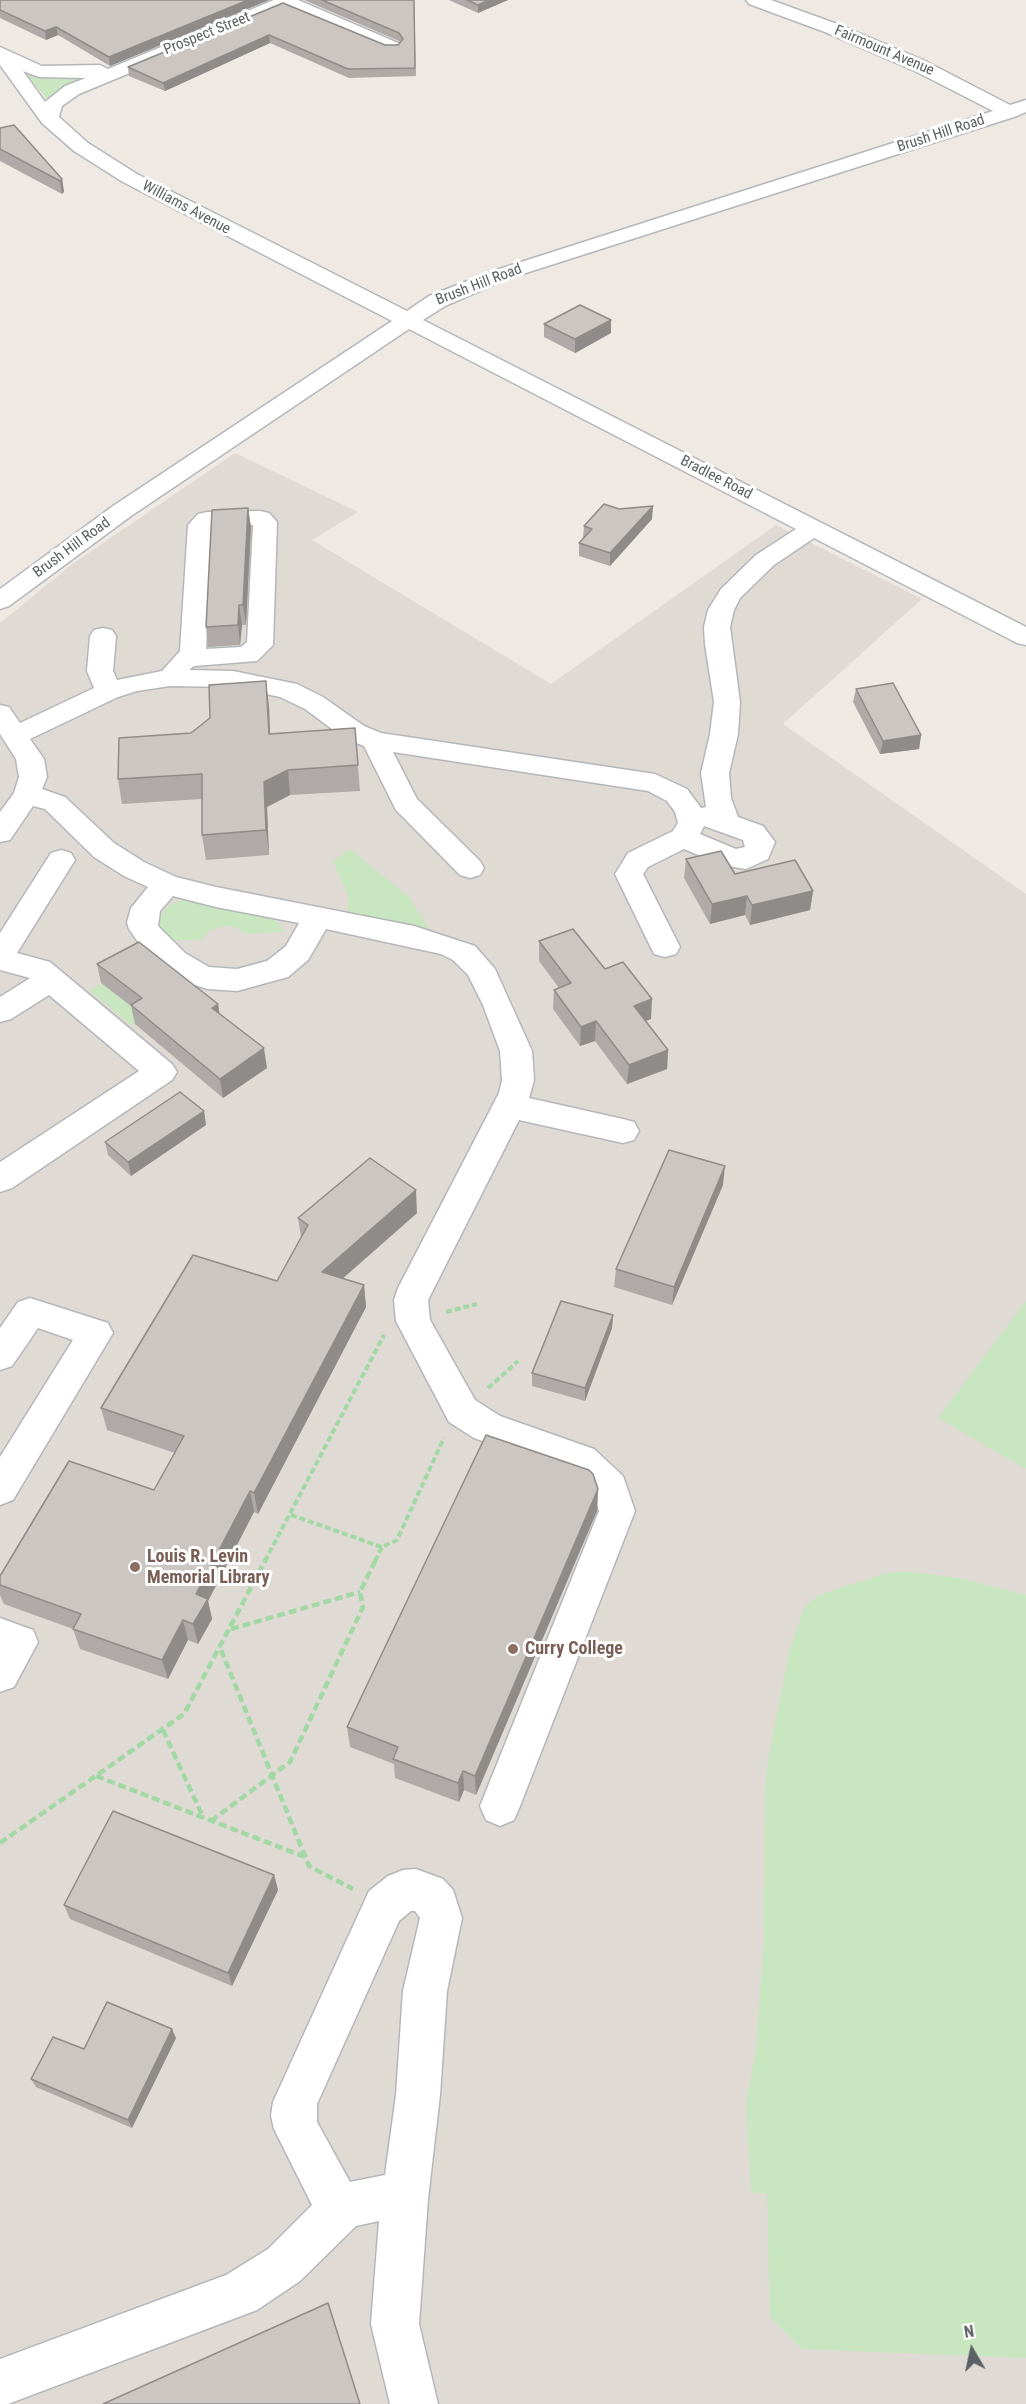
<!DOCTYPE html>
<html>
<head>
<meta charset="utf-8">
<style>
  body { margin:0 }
  #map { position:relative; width:1026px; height:2404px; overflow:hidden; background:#eee9e3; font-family:"Roboto Condensed",sans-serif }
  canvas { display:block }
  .north { position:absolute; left:942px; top:2320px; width:60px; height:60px; -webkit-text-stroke:4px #fff; paint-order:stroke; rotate:351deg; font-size:16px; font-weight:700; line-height:24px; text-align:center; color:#5b6164 }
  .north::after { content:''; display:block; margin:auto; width:21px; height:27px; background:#5b6164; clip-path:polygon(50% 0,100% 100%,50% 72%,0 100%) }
</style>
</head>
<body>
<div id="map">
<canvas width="1026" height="2404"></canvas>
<div class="north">N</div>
</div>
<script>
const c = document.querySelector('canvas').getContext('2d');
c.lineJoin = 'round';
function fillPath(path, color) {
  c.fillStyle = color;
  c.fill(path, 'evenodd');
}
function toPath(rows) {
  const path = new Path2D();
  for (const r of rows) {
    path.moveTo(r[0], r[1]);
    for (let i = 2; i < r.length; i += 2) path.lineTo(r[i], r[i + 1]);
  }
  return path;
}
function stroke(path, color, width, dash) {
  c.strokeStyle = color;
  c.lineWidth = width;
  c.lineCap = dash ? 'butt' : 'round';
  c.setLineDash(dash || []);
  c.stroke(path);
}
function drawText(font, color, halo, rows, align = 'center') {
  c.font = font + ' "Roboto Condensed",sans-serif';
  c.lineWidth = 6;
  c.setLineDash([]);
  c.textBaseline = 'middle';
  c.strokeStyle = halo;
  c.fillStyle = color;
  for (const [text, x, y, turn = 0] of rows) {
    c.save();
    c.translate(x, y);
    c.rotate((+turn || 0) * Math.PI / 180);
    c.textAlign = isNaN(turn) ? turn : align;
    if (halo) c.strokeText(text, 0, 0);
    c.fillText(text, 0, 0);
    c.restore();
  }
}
fillPath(toPath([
  [235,453,358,512,312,540,551,684,776,525,922,599,783,724,1026,894,1026,2404,0,2404,0,623,71,565]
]), '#e0dad4');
fillPath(toPath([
  [26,74,52,79,83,79,47,99],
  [350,849,408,896,430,930,348,913,348,896,333,861],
  [184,900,277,921,284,932,246,934,233,926,224,926,209,931,202,940,175,940,173,943,158,924,160,915,172,904],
  [101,983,146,1018,132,1026,90,991],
  [1026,1301,1026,1469,938,1418],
  [904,1571,959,1578,1026,1595,1026,2358,802,2349,770,2317,767,2193,751,2193,746,2103,756,2049,764,1940,765,1788,767,1766,789,1652,804,1608,819,1595,883,1574]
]), '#c8e6bf');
const minor = toPath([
  [274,0,298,0,398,43,401,47,398,51,386,51,284,9,79,94,62,106,59,117,88,143,137,174,407,311,429,296,493,271,993,111,913,70,825,32,749,4,746,0,771,0,837,24,927,62,1010,105,1026,100,1026,112,1017,116,507,279,445,306,423,320,1026,627,1026,645,1017,643,814,538,774,565,740,598,734,610,730,627,740,702,738,734,729,773,731,798,738,817,763,826,775,842,768,859,746,869,722,865,684,849,648,867,643,874,680,947,676,954,665,957,654,954,615,874,628,853,673,831,678,823,675,812,667,801,648,791,393,752,417,799,480,861,484,868,480,875,470,878,460,875,396,810,364,746,344,738,305,709,280,697,233,687,170,686,137,691,118,697,30,739,44,759,47,777,42,789,65,797,114,843,144,862,176,877,216,887,414,926,475,946,495,969,532,1051,534,1080,529,1098,623,1119,634,1122,639,1131,634,1140,623,1143,519,1120,428,1300,430,1320,475,1400,500,1416,594,1449,623,1476,635,1511,520,1806,514,1820,500,1826,486,1820,480,1806,599,1511,594,1495,568,1471,474,1438,449,1422,396,1321,394,1300,398,1288,499,1093,502,1080,500,1051,483,1005,468,975,453,960,441,954,326,929,308,960,288,977,237,991,208,989,185,982,145,952,129,929,127,922,131,908,148,887,124,876,94,857,45,809,33,806,10,840,0,842,0,812,14,793,19,777,16,759,0,734,0,705,9,707,20,723,94,688,87,671,90,636,94,630,103,628,112,630,116,636,113,671,117,680,162,671,180,651,188,525,198,514,207,512,260,511,269,513,277,522,273,645,257,661,194,666,189,670,233,671,297,684,323,697,364,726,381,733,655,774,687,789,701,808,706,807,701,773,710,734,714,702,705,644,704,627,708,610,721,589,756,555,796,529,409,329,131,516,9,606,0,609,0,589,113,506,392,321,123,182,74,151,42,123,0,65,0,47,42,66,100,65,108,69,274,0],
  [23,71,39,77,86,78,65,86,45,102,23,71],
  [253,525,247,642,241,647,206,649,212,527,253,525],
  [704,826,743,840,745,847,736,849,700,834,704,826],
  [173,896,216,907,299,923,286,946,267,961,237,969,209,967,185,953,158,926,160,911,173,896],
  [61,850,71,853,75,860,17,953,50,962,172,1064,177,1072,172,1080,12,1188,0,1192,0,1162,139,1071,49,995,11,1019,0,1022,0,997,30,978,0,970,0,933,51,853,61,850],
  [30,1298,108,1323,113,1333,13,1500,0,1505,0,1457,73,1340,38,1328,12,1366,0,1370,0,1328,18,1302,30,1298],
  [0,1618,33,1630,38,1642,14,1687,0,1692,0,1618],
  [416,1869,443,1879,453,1890,462,1918,447,1991,440,2095,428,2199,419,2324,438,2404,390,2404,371,2324,379,2221,356,2226,300,2281,257,2310,8,2404,0,2404,0,2359,226,2275,268,2249,312,2205,274,2129,271,2116,273,2102,369,1891,388,1876,403,1870,416,1869],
  [411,1911,415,1911,420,1918,403,1991,396,2095,385,2175,350,2182,317,2122,317,2104,399,1921,411,1911]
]);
stroke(minor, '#b4b7ba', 3);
stroke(toPath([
  [446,1312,477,1304],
  [488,1388,518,1361],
  [291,1515,382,1547],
  [265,1561,384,1335],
  [375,1561,382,1547,397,1540,444,1438]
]), '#a2d8a4', 4, [6, 3]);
stroke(toPath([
  [231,1629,360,1592],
  [221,1650,309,1866,353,1889],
  [163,1730,203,1817],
  [96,1776,305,1857],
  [211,1821,290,1762,363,1607,360,1592,376,1559],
  [0,1843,184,1714,266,1559]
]), '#a2d8a4', 4.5, [8, 4]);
fillPath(minor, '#fff');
fillPath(toPath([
  [0,0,269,0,110,66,58,35,46,40,0,18],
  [304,0,414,0,416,76,349,78,270,43,165,91,129,76,128,67,283,3,385,45,398,45,400,42,399,41],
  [449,0,508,0,478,13],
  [0,128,62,179,64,192,62,194,0,161],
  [611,320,611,333,575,353,544,337,544,324],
  [248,508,251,527,246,625,242,625,240,645,208,647,206,627],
  [652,519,610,566,579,556,579,543,583,538,584,526],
  [856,689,921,735,919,749,880,754,853,702],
  [269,706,270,734,355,728,360,791,290,795,267,807,269,855,206,860,202,835,202,799,122,804,118,779,191,733],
  [686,859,735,874,813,891,810,910,750,925,745,915,710,924,684,878],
  [539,941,605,969,651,1019,646,1021,668,1050,667,1069,627,1084,595,1041,580,1046,553,1009,554,990,559,988,539,961],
  [97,964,220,1014,267,1068,223,1098,135,1024,131,1006,101,983],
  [204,1111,206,1125,131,1176,108,1155,105,1142],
  [723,1185,672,1305,614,1287,616,1269],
  [417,1213,343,1278,364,1285,366,1307,258,1514,254,1512,208,1601,212,1619,198,1644,188,1640,168,1679,80,1649,73,1629,4,1604,0,1595,0,1576,154,1490,175,1453,107,1430,101,1408,277,1281,301,1237,298,1218],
  [613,1315,612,1328,585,1401,532,1386,532,1373],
  [598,1489,597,1511,476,1795,464,1790,459,1802,395,1778,394,1764,350,1747,347,1727],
  [274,1875,278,1890,232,1986,70,1919,64,1905],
  [176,2038,132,2128,36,2087,31,2079]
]), '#afaaa7');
fillPath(toPath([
  [248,0,269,0,110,66,109,57],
  [489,0,508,0,478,13,478,5],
  [56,27,58,35,46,40,45,31],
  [269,35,270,43,165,91,163,83],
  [62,179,64,192,62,194,60,181],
  [611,320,611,333,575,353,575,339],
  [653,506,652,519,610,566,610,553],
  [248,508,251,527,246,625,243,605],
  [239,605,242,625,240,645,238,625],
  [266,681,269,706,271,759,269,734],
  [921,735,919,749,880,754,883,741],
  [288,770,290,795,267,807,269,855,266,830,264,782],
  [813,891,810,910,750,925,752,905],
  [747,896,745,915,710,924,712,904],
  [652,999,651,1019,633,1025,634,1006],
  [218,1004,221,1023,212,1008],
  [596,1021,595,1041,580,1046,581,1027],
  [264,1048,267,1068,223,1098,220,1079],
  [668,1050,667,1069,627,1084,629,1065],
  [204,1111,206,1125,131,1176,128,1162],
  [725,1166,723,1185,672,1305,674,1287],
  [416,1190,417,1213,324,1295,322,1272],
  [364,1285,366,1307,258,1514,254,1493],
  [613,1315,612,1328,585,1401,585,1388],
  [598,1489,597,1511,476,1795,475,1776],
  [250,1491,254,1512,208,1601,212,1619,198,1644,193,1624,196,1594],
  [183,1620,188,1640,168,1679,162,1660],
  [463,1771,464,1790,459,1802,458,1783],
  [274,1875,278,1890,232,1986,228,1973],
  [172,2029,176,2038,132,2128,128,2120]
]), '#8e8b88');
const building = toPath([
  [0,0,248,0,109,57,56,27,45,31,0,10,0,0],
  [322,0,414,0,415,68,348,69,269,35,163,83,128,67,283,3,385,45,398,45,403,39,399,33,322,0],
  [467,0,489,0,478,5,467,0],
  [14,125,62,179,60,181,0,149,0,128,14,125],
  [580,305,611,320,575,339,544,324,580,305],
  [604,504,619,509,653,506,610,553,579,543,592,529,584,526,604,504],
  [248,508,243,605,239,605,238,625,206,627,212,510,248,508],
  [266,681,269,734,355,728,358,765,288,770,264,782,266,830,202,835,202,774,118,779,119,738,191,733,210,718,209,685,266,681],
  [893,683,921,735,883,741,856,689,893,683],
  [721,851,735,874,795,860,813,891,752,905,747,896,712,904,686,859,721,851],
  [573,929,605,969,623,962,652,999,634,1006,668,1050,629,1065,596,1021,581,1027,554,990,571,983,539,941,573,929],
  [139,942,218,1004,212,1008,264,1048,220,1079,131,1005,142,998,97,964,139,942],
  [180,1092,204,1111,128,1162,105,1142,180,1092],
  [669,1150,725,1166,674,1287,616,1269,669,1150],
  [370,1158,416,1190,322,1272,364,1285,254,1493,250,1491,196,1594,208,1599,193,1624,183,1620,162,1660,73,1629,81,1614,0,1585,0,1576,69,1461,154,1490,184,1436,101,1408,193,1255,277,1281,308,1225,298,1218,370,1158],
  [561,1301,613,1315,585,1388,532,1373,561,1301],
  [486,1435,589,1470,593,1474,598,1489,475,1776,463,1771,458,1783,393,1759,398,1747,347,1727,486,1435],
  [113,1811,274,1875,228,1973,64,1905,113,1811],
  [107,2002,172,2029,128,2120,31,2079,53,2037,84,2049,107,2002],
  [328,2303,360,2404,103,2404,328,2303]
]);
fillPath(building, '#cbc6c2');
stroke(building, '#8e8b88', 1.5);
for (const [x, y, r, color] of [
  [135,1567,6,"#8d6e63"],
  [513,1649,6,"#8d6e63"]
]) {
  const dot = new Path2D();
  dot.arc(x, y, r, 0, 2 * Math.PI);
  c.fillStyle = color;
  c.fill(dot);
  stroke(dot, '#fff', 2);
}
drawText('15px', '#5b6164', '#fff', [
  ["Prospect Street",207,34,-22],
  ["Fairmount Avenue",884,51,23],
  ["Brush Hill Road",941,134,-18],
  ["Williams Avenue",186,208,28],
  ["Brush Hill Road",479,285,-21],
  ["Bradlee Road",716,478,27],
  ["Brush Hill Road",72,548,-36]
]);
drawText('bold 18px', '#785e54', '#fff', [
  ["Louis R. Levin",147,1557],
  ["Memorial Library",147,1578],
  ["Curry College",525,1649]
], 'left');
</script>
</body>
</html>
